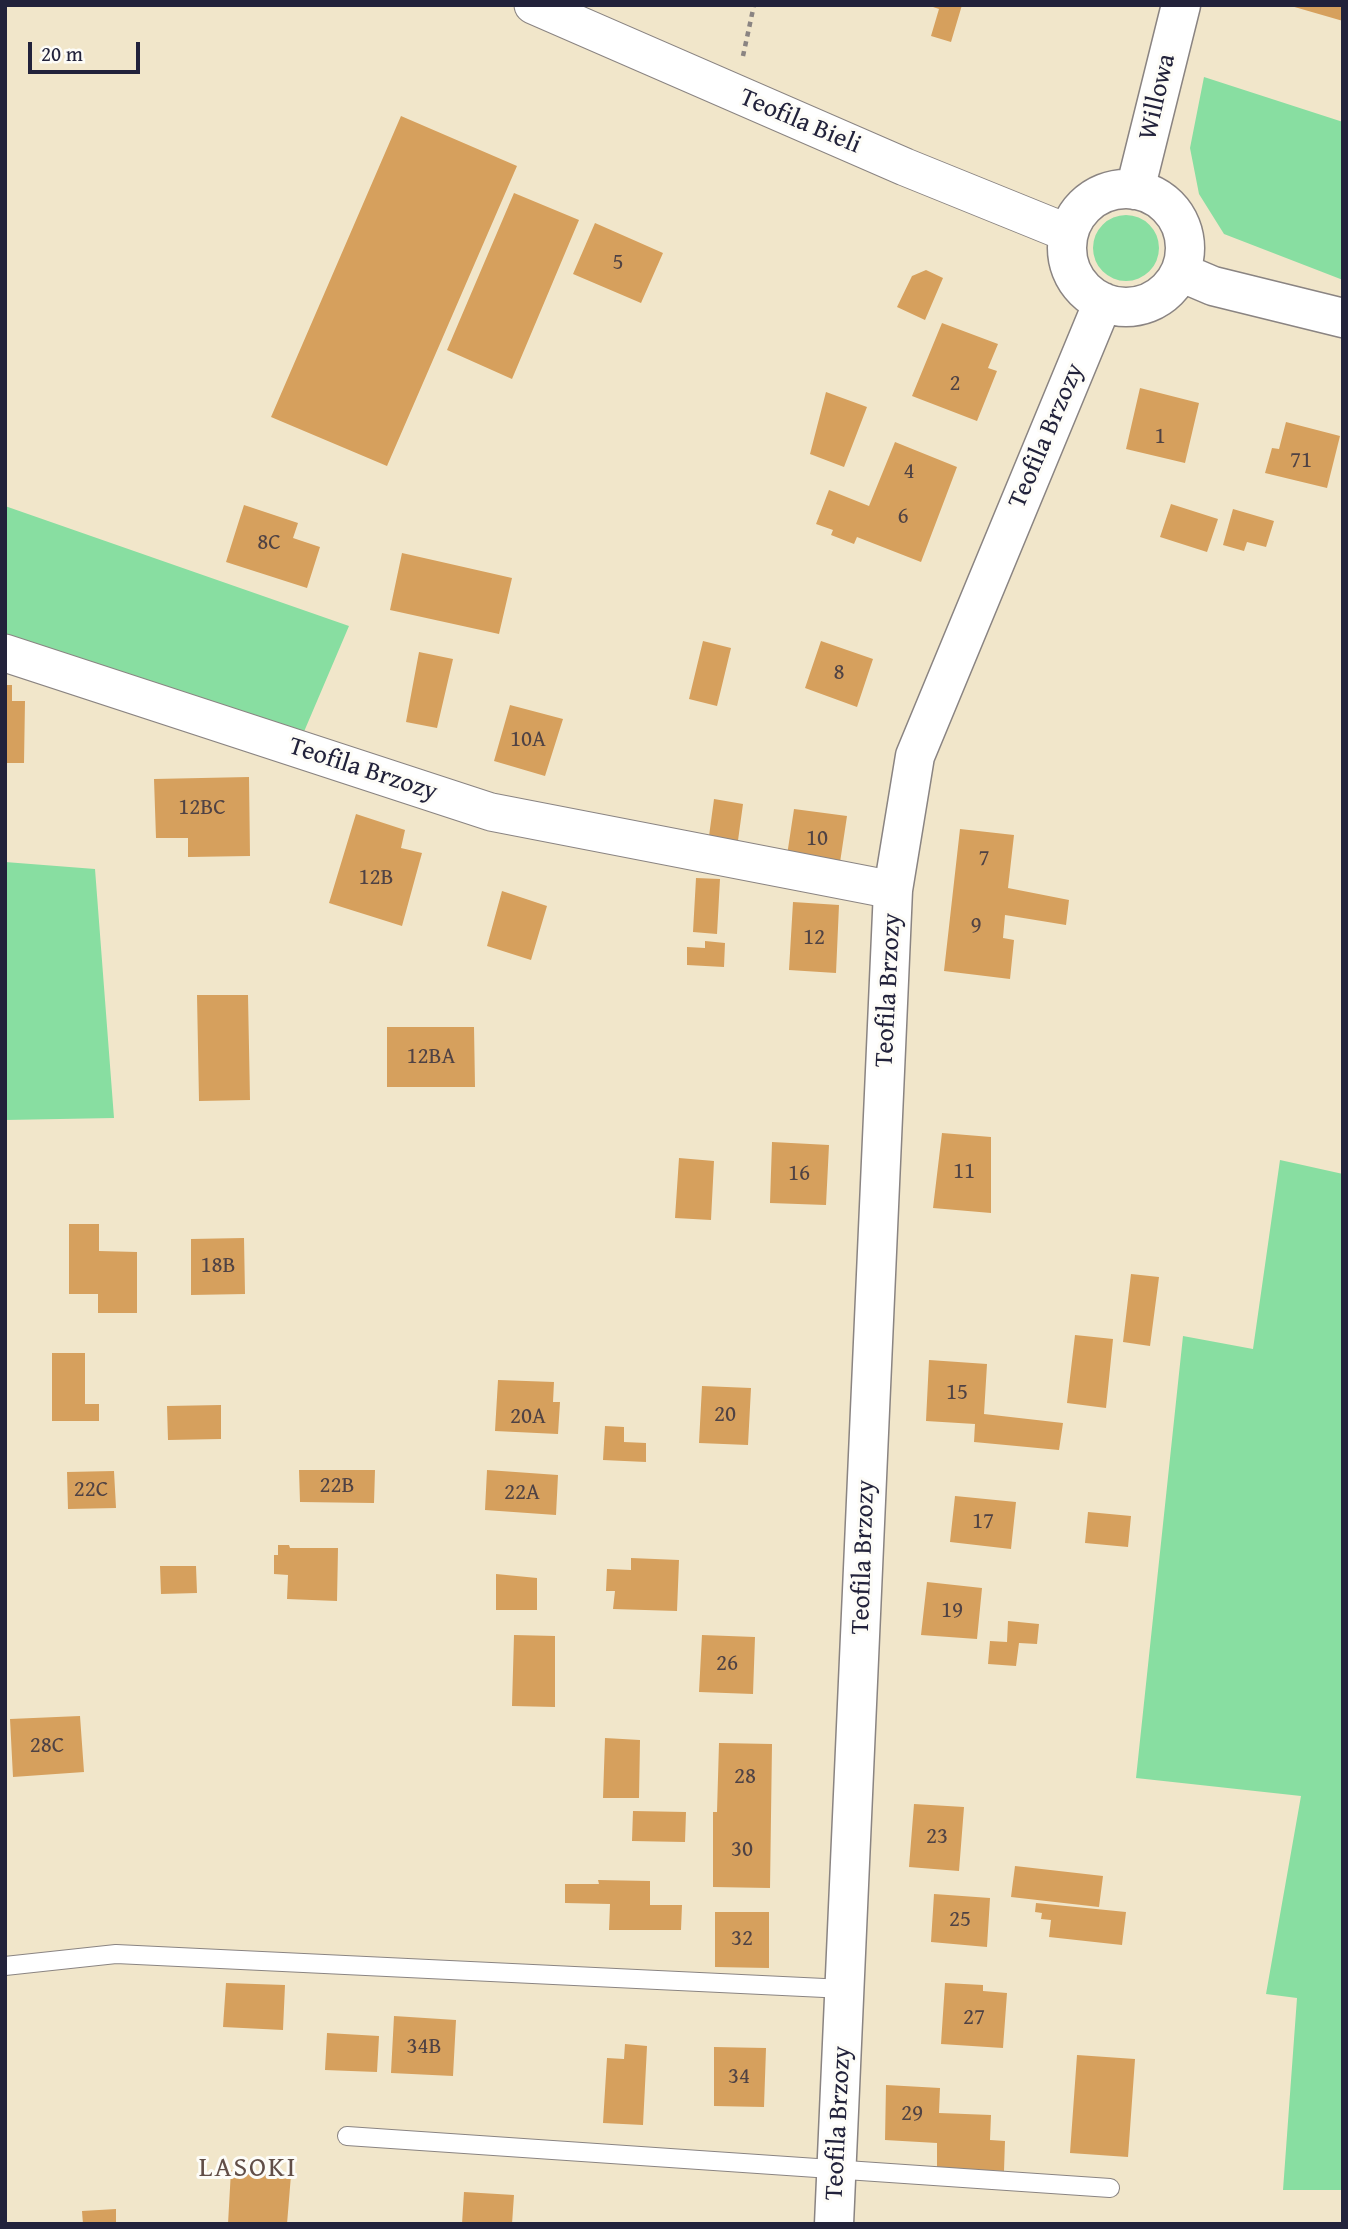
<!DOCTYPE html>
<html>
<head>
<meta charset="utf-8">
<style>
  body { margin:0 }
  #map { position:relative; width:1348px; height:2229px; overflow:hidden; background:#f1e6ca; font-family:"Gentium Book Plus",serif }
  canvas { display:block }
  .frame { position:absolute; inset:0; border:7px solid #22223b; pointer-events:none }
  .scale { position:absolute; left:28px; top:42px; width:112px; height:32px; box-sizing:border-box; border:4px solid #22223b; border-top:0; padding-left:9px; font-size:21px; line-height:24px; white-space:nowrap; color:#22223b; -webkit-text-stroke:5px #fdfcf7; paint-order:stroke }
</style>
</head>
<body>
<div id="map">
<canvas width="1348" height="2229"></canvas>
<div class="frame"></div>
<div class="scale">20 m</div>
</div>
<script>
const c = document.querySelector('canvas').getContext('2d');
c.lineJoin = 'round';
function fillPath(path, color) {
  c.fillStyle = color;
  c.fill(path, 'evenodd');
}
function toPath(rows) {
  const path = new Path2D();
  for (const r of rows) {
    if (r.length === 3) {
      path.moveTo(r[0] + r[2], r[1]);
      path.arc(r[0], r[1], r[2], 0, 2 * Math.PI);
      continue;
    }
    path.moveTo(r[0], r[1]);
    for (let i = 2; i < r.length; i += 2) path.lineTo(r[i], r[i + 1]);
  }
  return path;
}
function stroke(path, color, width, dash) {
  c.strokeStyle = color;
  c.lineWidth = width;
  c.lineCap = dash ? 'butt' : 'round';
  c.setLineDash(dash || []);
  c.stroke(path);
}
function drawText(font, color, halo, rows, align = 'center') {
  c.font = font + ' "Gentium Book Plus",serif';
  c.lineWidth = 6;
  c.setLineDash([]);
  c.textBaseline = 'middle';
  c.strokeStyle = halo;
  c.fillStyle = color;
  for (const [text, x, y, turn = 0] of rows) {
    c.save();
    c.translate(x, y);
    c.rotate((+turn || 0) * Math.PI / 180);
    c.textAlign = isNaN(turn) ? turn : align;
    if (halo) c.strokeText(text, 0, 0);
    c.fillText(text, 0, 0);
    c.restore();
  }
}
fillPath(toPath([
  [1204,77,1343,122,1343,280,1224,234,1199,194,1190,148],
  [1126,248,33],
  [5,506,349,626,303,734,5,638],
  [5,862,95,869,114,1118,5,1120],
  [1280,1160,1343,1174,1343,2190,1283,2190,1297,1998,1266,1994,1301,1796,1136,1778,1183,1336,1253,1349]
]), '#88dea1');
fillPath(toPath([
  [962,5,951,42,931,36,939,9,927,5],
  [1292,5,1343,5,1343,21,1291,6],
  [401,116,517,166,387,466,271,417],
  [514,193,579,220,512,379,447,350],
  [595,223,663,253,641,303,573,274],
  [926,270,943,278,925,320,897,307,912,276],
  [942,323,998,344,988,368,997,371,977,421,912,396],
  [1140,388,1199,403,1185,463,1126,449],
  [826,392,867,407,844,467,810,454],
  [1286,422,1340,436,1327,488,1265,473,1272,448,1279,449],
  [895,442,957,467,921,562,857,537,854,544,831,535,833,530,816,524,829,490,869,506],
  [1171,504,1218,519,1207,552,1160,537],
  [244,505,298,523,293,538,320,547,307,588,226,562],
  [1233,509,1274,521,1266,547,1247,542,1244,551,1223,545],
  [402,553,512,578,499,634,390,610],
  [703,641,731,648,717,706,689,699],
  [821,641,873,659,857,707,805,688],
  [419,652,453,659,437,728,406,722],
  [5,685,12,685,12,701,25,701,24,763,5,763],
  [510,705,563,719,545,776,494,761],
  [249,777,250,856,188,857,188,838,156,838,154,779],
  [714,799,743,804,736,855,707,851],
  [794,809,847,816,839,869,786,862],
  [356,814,405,830,401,848,422,853,402,926,329,903],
  [960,829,1014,835,1008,888,1069,900,1066,925,1005,915,1003,938,1014,940,1010,979,944,971],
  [696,878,720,879,717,934,693,932],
  [502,891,547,906,531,960,487,946],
  [793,902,839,905,836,973,789,970],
  [705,941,725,943,724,967,687,965,687,947,705,948],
  [197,995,248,995,250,1100,199,1101],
  [387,1027,474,1027,475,1087,387,1087],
  [942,1133,991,1137,991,1213,933,1208],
  [772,1142,829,1145,826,1205,770,1203],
  [679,1158,714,1161,711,1220,675,1218],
  [69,1224,99,1224,99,1251,137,1252,137,1313,98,1313,98,1294,69,1294],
  [244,1238,245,1294,191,1295,191,1239],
  [1131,1274,1159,1277,1150,1346,1123,1342],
  [1075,1335,1113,1339,1106,1408,1067,1403],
  [52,1353,85,1353,85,1404,99,1404,99,1421,52,1421],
  [929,1360,987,1364,984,1414,1063,1423,1059,1450,974,1442,975,1424,926,1421],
  [498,1380,554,1382,553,1402,560,1402,558,1434,495,1431],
  [702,1386,751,1388,748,1445,699,1443],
  [221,1405,221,1439,168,1440,167,1406],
  [605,1426,624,1427,624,1442,646,1443,646,1462,603,1460],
  [299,1470,375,1470,374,1503,300,1502],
  [487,1470,558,1475,556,1515,485,1510],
  [114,1471,116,1508,68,1509,67,1472],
  [955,1496,1016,1502,1011,1549,950,1542],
  [1088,1512,1131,1516,1128,1547,1085,1543],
  [278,1545,289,1545,290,1548,338,1548,337,1601,287,1599,288,1575,274,1574,274,1555,278,1555],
  [631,1558,679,1560,677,1611,613,1609,615,1591,606,1591,607,1569,631,1570],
  [160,1566,196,1566,197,1593,161,1594],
  [496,1574,537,1578,537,1610,496,1610],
  [927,1582,982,1588,977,1639,921,1635],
  [1008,1621,1039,1624,1037,1644,1019,1643,1016,1666,988,1664,990,1641,1007,1642],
  [514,1635,555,1636,555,1707,512,1706],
  [702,1635,755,1637,753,1694,699,1692],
  [80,1716,84,1772,13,1777,10,1719],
  [605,1738,640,1740,639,1798,603,1798],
  [719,1743,772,1744,770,1888,713,1887,713,1812,717,1812],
  [914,1804,964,1807,959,1871,909,1867],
  [633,1811,686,1812,685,1842,632,1841],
  [1015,1866,1103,1876,1099,1907,1011,1897],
  [598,1880,650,1881,650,1905,682,1905,681,1930,609,1930,610,1904,565,1903,565,1884,599,1884],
  [934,1894,990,1898,987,1947,931,1942],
  [1036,1903,1126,1912,1122,1945,1049,1937,1051,1920,1041,1919,1042,1913,1035,1912],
  [715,1912,769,1912,769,1968,715,1967],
  [226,1983,285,1985,283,2030,223,2027],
  [945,1983,983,1985,983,1991,1007,1993,1003,2048,941,2044],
  [394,2016,456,2020,453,2076,391,2073],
  [327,2033,379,2036,377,2072,325,2070],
  [625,2044,647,2046,643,2125,603,2123,607,2058,624,2059],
  [714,2047,766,2048,764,2107,714,2106],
  [1077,2055,1135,2059,1128,2157,1070,2153],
  [886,2085,940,2088,939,2113,991,2115,990,2140,1005,2141,1004,2171,937,2168,937,2143,885,2140],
  [231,2170,291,2175,287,2224,228,2224],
  [464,2192,514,2195,512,2224,462,2224],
  [116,2209,116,2224,83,2224,82,2211]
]), '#d6a05d');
const service = toPath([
  [5,1966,116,1954,845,1989],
  [347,2136,1110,2188]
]);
const minor = toPath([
  [533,5,905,167,1068,233],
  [5,653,491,812,893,890]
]);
const tertiary = toPath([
  [1126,248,59],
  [1135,190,1181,5],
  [1180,272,1213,286,1343,318],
  [834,2224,893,890,915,756,1103,302]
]);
stroke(service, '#8a8482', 20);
stroke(minor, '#8a8482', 39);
stroke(tertiary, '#8a8482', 41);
stroke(toPath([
  [743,56,754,5]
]), '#8a8482', 4.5, [5, 5]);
stroke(service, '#fff', 18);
stroke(minor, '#fff', 37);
stroke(tertiary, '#fff', 38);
drawText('23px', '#4f4244', null, [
  ["5",618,263],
  ["2",955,384],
  ["1",1160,437],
  ["71",1301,461],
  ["4",909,472],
  ["6",903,517],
  ["8C",269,543],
  ["8",839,673],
  ["10A",528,740],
  ["12BC",202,808],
  ["10",817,839],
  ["7",984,859],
  ["12B",376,878],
  ["9",976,926],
  ["12",814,938],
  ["12BA",431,1057],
  ["11",964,1172],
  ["16",799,1174],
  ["18B",218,1266],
  ["15",957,1393],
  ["20",725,1415],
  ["20A",528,1417],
  ["22B",337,1486],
  ["22C",91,1490],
  ["22A",522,1493],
  ["17",983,1522],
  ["19",952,1611],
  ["26",727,1664],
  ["28C",47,1746],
  ["28",745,1777],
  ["23",937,1837],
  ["30",742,1850],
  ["25",960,1920],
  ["32",742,1939],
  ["27",974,2018],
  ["34B",424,2047],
  ["34",739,2077],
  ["29",912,2114]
]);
drawText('26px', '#22223b', '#fdfcf7', [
  ["Willowa",1158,97,-77],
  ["Teofila Bieli",800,122,23],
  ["Teofila Brzozy",1047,436,-67],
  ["Teofila Brzozy",363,770,18],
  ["Teofila Brzozy",889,990,-87],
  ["Teofila Brzozy",864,1557,-88],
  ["Teofila Brzozy",839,2123,-87]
]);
c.letterSpacing = '2px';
drawText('28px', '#614e47', '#fdfcf7', [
  ["LASOKI",248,2169]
]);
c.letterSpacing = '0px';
</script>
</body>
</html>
